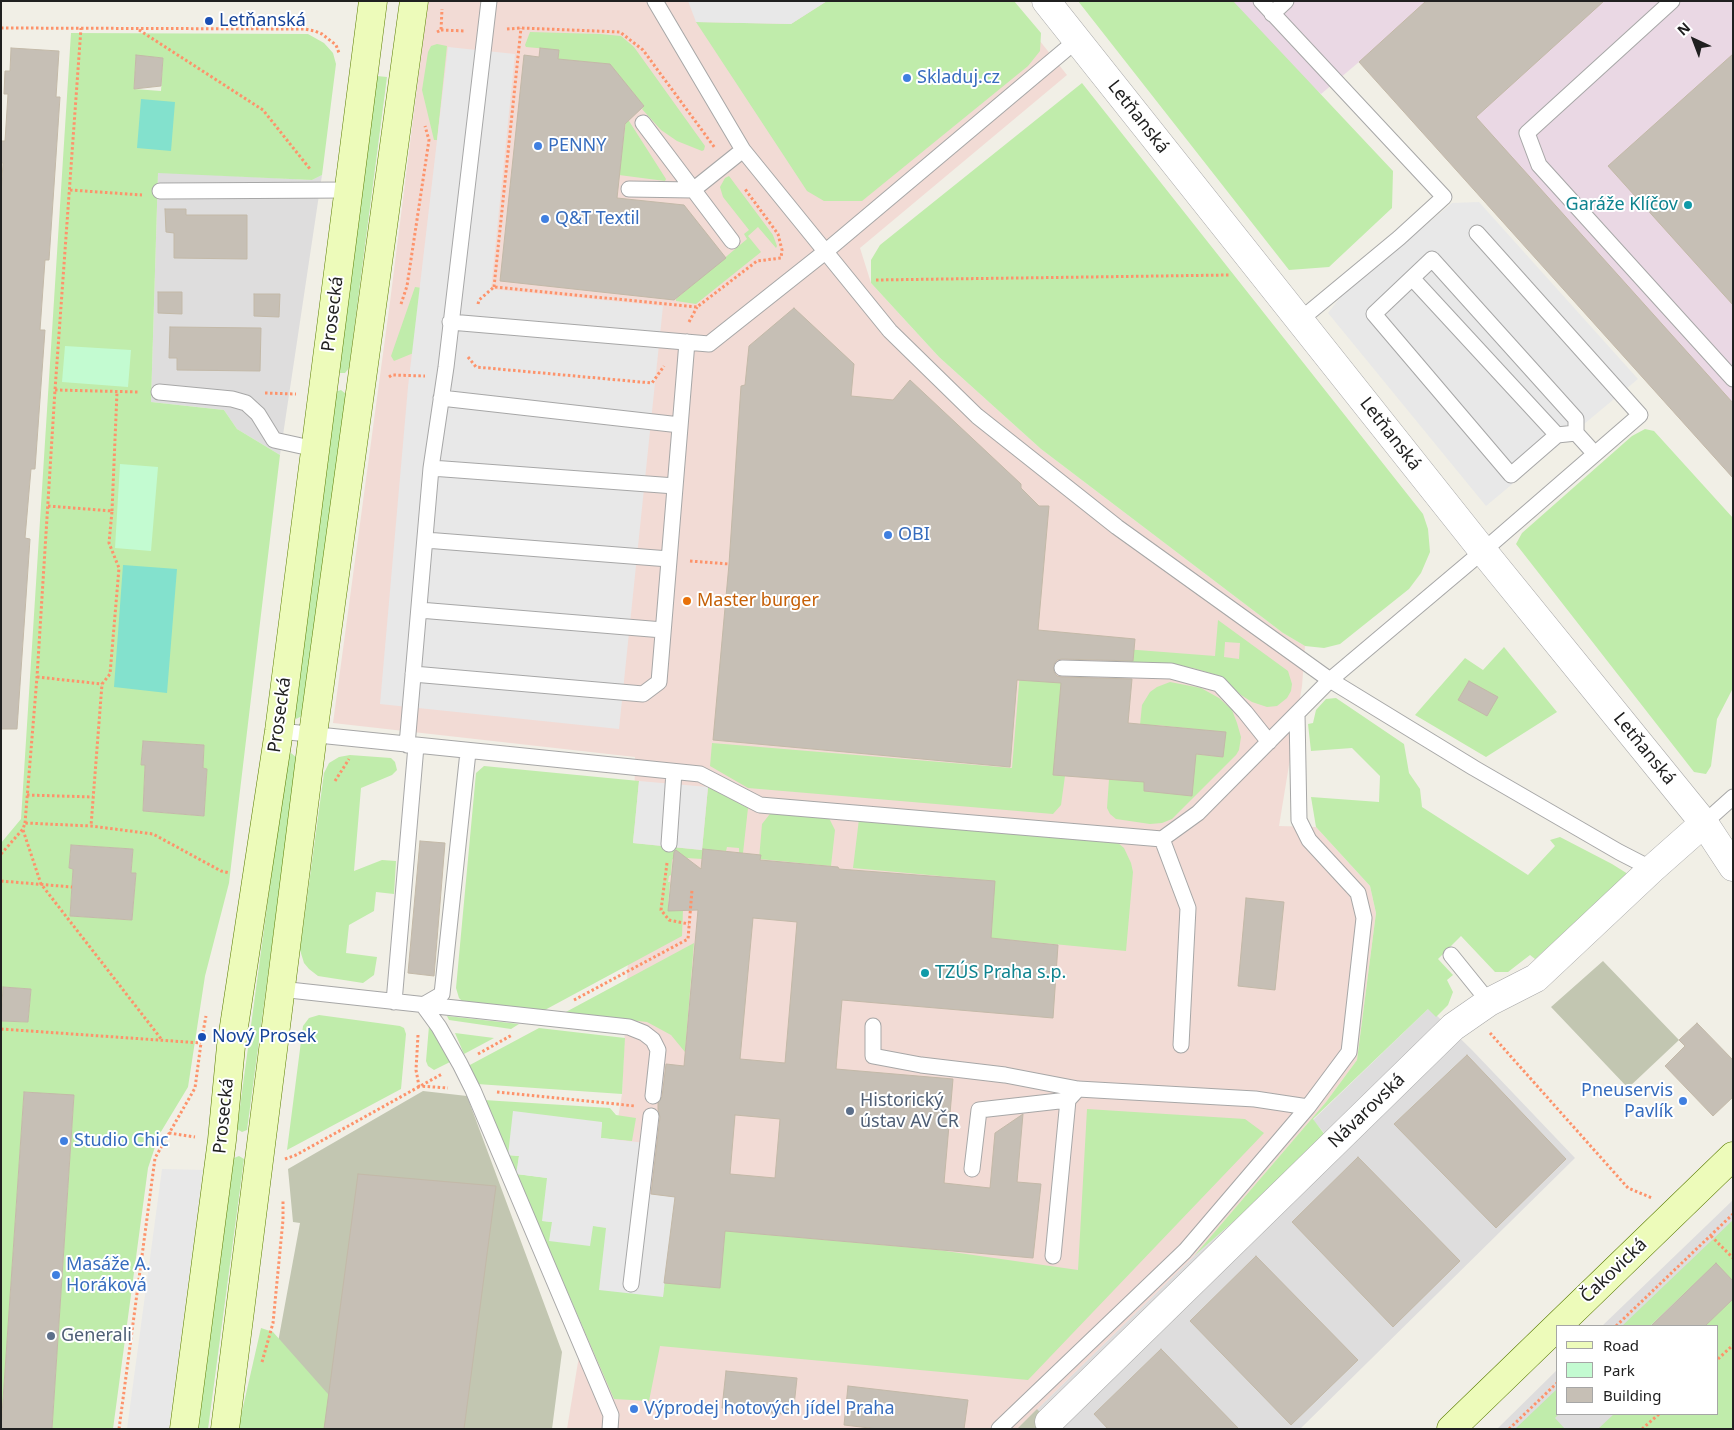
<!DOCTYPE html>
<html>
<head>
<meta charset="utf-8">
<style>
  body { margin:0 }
  #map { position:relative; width:1734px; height:1430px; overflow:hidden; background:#f1efe6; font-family:"Noto Sans",sans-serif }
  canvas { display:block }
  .frame { position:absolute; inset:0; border:2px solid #202020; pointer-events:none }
  .legend { position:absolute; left:1556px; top:1325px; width:162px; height:90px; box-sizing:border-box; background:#fff; border:1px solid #a6a6a6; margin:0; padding:6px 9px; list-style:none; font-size:15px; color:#202020 }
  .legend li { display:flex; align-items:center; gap:10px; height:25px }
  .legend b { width:25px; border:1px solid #a6a6a6 }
  .north { position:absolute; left:1669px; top:15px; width:50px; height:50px; -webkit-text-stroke:4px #fff; paint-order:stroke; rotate:317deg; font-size:14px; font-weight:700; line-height:20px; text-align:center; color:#202020 }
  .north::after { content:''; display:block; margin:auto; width:18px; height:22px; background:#202020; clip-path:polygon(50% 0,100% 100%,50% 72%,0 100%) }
</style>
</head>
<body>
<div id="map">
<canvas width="1734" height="1430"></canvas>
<div class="frame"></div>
<ul class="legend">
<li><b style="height:6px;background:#edfbba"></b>Road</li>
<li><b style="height:14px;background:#c3fbd1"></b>Park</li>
<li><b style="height:14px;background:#c6bfb5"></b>Building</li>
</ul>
<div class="north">N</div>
</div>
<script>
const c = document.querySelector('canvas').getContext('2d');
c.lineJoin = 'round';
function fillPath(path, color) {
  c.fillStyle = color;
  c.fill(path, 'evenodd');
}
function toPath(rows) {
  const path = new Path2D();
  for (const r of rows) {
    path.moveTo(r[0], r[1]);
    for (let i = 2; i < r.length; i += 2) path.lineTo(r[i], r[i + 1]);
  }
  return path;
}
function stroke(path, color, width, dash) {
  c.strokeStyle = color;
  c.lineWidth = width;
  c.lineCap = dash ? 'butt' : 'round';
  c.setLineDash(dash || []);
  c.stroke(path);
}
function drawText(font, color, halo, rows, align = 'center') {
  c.font = font + ' "Noto Sans",sans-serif';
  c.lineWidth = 4;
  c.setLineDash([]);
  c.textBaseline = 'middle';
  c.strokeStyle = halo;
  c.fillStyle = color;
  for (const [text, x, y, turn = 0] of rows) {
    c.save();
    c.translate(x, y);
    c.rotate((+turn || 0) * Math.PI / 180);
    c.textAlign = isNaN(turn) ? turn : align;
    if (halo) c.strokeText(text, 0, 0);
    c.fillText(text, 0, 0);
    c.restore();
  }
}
fillPath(toPath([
  [158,172,312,180,322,175,280,455,237,429,224,410,151,402],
  [1429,1008,1472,1050,1575,1158,1300,1429,1017,1429,1194,1256,1249,1208,1325,1134,1313,1120],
  [1733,1200,1733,1429,1497,1429,1558,1369,1558,1414,1718,1414,1718,1326,1602,1326]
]), '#dedddd');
fillPath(toPath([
  [428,1,1008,1,1067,75,860,248,871,283,939,357,1041,449,1283,633,1305,646,1302,686,1279,826,1316,827,1370,886,1376,913,1357,1060,1326,1102,1194,1256,1017,1429,567,1429,622,1094,634,825,635,757,333,723,390,302]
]), '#f2dbd5');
fillPath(toPath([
  [1218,1,1733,1,1733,478,1359,62,1321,94]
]), '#ead8e4');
fillPath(toPath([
  [1603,961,1679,1040,1628,1088,1551,1007],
  [423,1091,467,1096,562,1352,552,1429,262,1429,300,1223,293,1222,288,1169],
  [1037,1409,1055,1429,1017,1429]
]), '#c2c6b1');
fillPath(toPath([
  [827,1,1014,1,1041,33,1040,51,1028,66,862,201,824,201,807,191,696,22,791,24],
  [1078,1,1233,1,1393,171,1392,208,1329,267,1289,270],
  [530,32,600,34,621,36,634,47,705,146,704,150,702,151,677,141,661,130,642,109,644,106,610,64,558,59,559,50,526,47,525,45],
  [71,33,308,34,324,43,333,53,336,64,322,175,312,180,158,173,151,402,224,410,237,429,280,455,229,883,205,976,188,1087,159,1135,148,1168,113,1429,52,1429,74,1096,24,1092,1,1429,1,1021,28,1022,31,989,3,987,1,1007,1,843,21,819],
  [136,56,163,58,161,91,134,89],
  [143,741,204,745,203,768,207,769,204,816,143,811,145,765,141,764],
  [71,845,133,849,131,873,136,873,132,920,70,916,73,869,69,868],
  [437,44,447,46,437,140,434,140,422,90,428,52,431,46],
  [377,76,387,77,349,368,345,373,340,373,339,367],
  [1082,83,1423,514,1428,529,1430,552,1421,573,1409,589,1340,644,1324,648,1305,646,1283,633,1041,449,939,357,871,283,871,260,880,245],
  [626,121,629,121,666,179,665,181,619,175],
  [729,176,773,235,777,246,776,248,758,227,748,236,761,252,696,304,676,301,676,299,747,239,744,234,749,230,723,197,720,187,725,178],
  [415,287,422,288,416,352,394,361,391,356],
  [341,390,346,394,302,716,296,719,292,713,335,392],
  [1645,429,1654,431,1733,518,1733,688,1717,719,1711,766,1706,774,1694,772,1516,544,1522,533,1632,436],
  [1218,620,1288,671,1292,684,1291,691,1287,698,1277,706,1267,707,1252,702,1241,695,1220,676,1193,668,1037,652,1062,683,1053,775,1065,776,1061,805,1053,814,748,788,710,766,712,743,1012,768,1021,660,1047,643,1215,656],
  [1225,642,1240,643,1239,659,1224,657],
  [1504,647,1557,712,1486,757,1415,715,1465,658,1483,670],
  [1170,682,1201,688,1219,698,1232,710,1237,723,1241,737,1239,750,1236,755,1172,819,1162,823,1150,824,1116,819,1110,814,1107,808,1109,779,1122,780,1126,744,1138,745,1142,705,1150,692,1157,687],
  [1156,725,1225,732,1223,757,1153,750],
  [1146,766,1192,795,1144,791],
  [1336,698,1404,744,1409,773,1420,789,1422,807,1528,875,1555,846,1550,840,1560,837,1612,864,1628,874,1535,959,1530,955,1508,972,1495,972,1461,936,1438,959,1453,975,1447,980,1453,992,1448,1005,1436,1017,1428,1009,1313,1119,1325,1135,1249,1208,1194,1256,1326,1102,1357,1060,1376,913,1370,886,1316,827,1311,797,1379,802,1380,776,1352,748,1311,751,1308,724,1313,723,1316,710,1326,699],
  [291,753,297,758,247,1130,242,1132,237,1129,287,759],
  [350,755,391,758,395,762,397,770,392,775,361,788,354,871,382,860,396,861,394,894,376,892,374,911,349,925,346,953,377,957,374,975,363,983,318,976,309,969,304,963,300,950,324,773,329,763,339,757],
  [484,766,639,781,633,843,702,850,708,787,748,808,743,853,739,853,739,848,727,847,726,851,703,850,702,859,686,858,680,855,676,855,672,860,671,875,669,876,668,882,670,882,668,905,683,910,682,936,543,1011,463,1002,459,998,456,988,476,773],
  [773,810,829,818,835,830,831,866,759,859,762,824],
  [859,819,1111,837,1124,848,1131,863,1133,872,1126,951,991,938,994,881,853,868],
  [694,943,685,1052,671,1035,647,1022,564,1013],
  [319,1015,400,1026,404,1028,406,1034,401,1089,287,1150,303,1026,309,1018],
  [447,1016,519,1024,511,1029,449,1020],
  [429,1026,452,1061,434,1070,428,1066,426,1061],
  [539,1028,625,1038,622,1094,477,1084,468,1066],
  [455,1033,494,1038,464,1054],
  [484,1100,610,1108,616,1115,636,1118,632,1141,600,1138,602,1122,508,1155,519,1156,517,1174,548,1178,543,1221,606,1227,663,1297,664,1283,719,1288,725,1231,938,1250,1078,1270,1087,1109,1245,1119,1264,1133,1028,1380,660,1346,649,1401,614,1399],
  [239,1156,244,1159,208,1429,198,1429,234,1158],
  [1733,1220,1733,1281,1716,1263,1650,1326,1622,1326],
  [1733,1299,1733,1429,1598,1429,1614,1414,1718,1414,1718,1326,1705,1326],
  [261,1328,273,1332,359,1429,238,1429],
  [1558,1388,1558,1414,1559,1414,1555,1418,1565,1429,1515,1429]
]), '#c0ecab');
fillPath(toPath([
  [65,346,131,350,128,387,62,382],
  [120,464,158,467,151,551,115,548]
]), '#c3fbd1');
fillPath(toPath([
  [141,99,175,102,171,151,137,148],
  [123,565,177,569,167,693,114,687]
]), '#83e1cd');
fillPath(toPath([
  [688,1,827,1,791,24,696,22],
  [448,47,515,54,491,289,663,306,619,729,380,704,408,387],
  [1479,202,1638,379,1486,506,1328,313,1342,295,1452,203],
  [639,781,708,787,702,850,633,843],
  [513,1111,602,1122,601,1138,655,1144,649,1194,675,1197,663,1297,599,1290,606,1228,593,1226,590,1246,549,1241,552,1222,542,1221,547,1178,516,1174,519,1156,508,1155],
  [162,1169,203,1170,169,1429,127,1429]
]), '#e8e8e8');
const building = toPath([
  [1426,1,1604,1,1476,117,1733,403,1733,478,1359,62,1426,1],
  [11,48,59,51,56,97,60,97,49,260,45,260,40,330,45,330,35,469,31,469,25,538,30,539,17,729,1,729,1,194,3,163,1,163,1,141,5,141,8,94,4,94,5,71,10,71,11,48],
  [540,48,559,50,558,59,610,64,644,106,625,124,617,198,684,205,726,258,674,300,500,281,524,55,539,57,540,48],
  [1733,54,1733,305,1608,166,1733,54],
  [136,55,163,58,161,86,134,89,136,55],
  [165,209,186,209,186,215,247,215,247,259,174,258,174,233,166,232,165,209],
  [158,292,182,292,182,314,158,313,158,292],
  [254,294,280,294,279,317,254,316,254,294],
  [794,308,854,364,851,396,893,400,910,380,1021,484,1021,488,1039,506,1049,506,1038,630,1135,639,1133,661,1062,659,1057,660,1054,664,1054,672,1057,676,1062,677,1132,679,1128,723,1226,732,1223,757,1196,754,1192,796,1144,791,1144,782,1053,775,1061,683,1017,680,1010,767,713,740,729,564,741,386,745,385,749,346,794,308],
  [170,327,261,328,260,371,177,370,177,358,169,358,170,327],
  [1469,681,1498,697,1487,716,1458,700,1469,681],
  [143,741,204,745,203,768,207,769,204,816,143,811,145,765,141,765,143,741],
  [420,841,445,843,434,976,408,973,420,841],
  [71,845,133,849,131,873,136,873,132,920,70,916,73,869,69,868,71,845],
  [703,849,761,855,760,860,838,867,839,869,995,881,991,938,1058,945,1053,1018,842,1000,836,1069,953,1079,944,1183,990,1188,995,1133,1023,1114,1017,1182,1041,1184,1033,1258,725,1231,720,1288,664,1283,675,1197,651,1194,660,1117,658,1109,658,1103,662,1097,666,1064,684,1066,698,910,668,911,674,852,676,850,701,869,703,849],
  [753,918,797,922,785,1063,740,1059,753,918],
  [735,1115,780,1119,775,1178,730,1174,735,1115],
  [1246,898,1284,902,1275,990,1238,986,1246,898],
  [3,987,31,989,28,1022,1,1021,3,987],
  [1697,1023,1733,1060,1733,1097,1713,1116,1665,1066,1685,1046,1679,1040,1697,1023],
  [1467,1055,1566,1159,1496,1228,1394,1124,1467,1055],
  [24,1092,74,1095,52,1429,1,1429,24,1092],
  [1358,1157,1460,1261,1393,1327,1292,1222,1358,1157],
  [358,1174,496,1186,464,1429,324,1429,358,1174],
  [1256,1256,1358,1360,1291,1425,1190,1321,1256,1256],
  [1716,1263,1733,1281,1733,1299,1705,1326,1651,1326,1716,1263],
  [1161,1349,1239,1429,1108,1429,1094,1414,1161,1349],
  [726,1371,797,1378,793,1415,722,1408,726,1371],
  [848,1386,968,1400,964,1429,878,1429,844,1425,848,1386]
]);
fillPath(building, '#c6bfb5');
stroke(building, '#c3b9a8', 1);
const service = toPath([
  [655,1,743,150,890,331,977,416,1117,527,1330,680,1474,768,1619,852,1652,869],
  [1261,1,1444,197,1399,238,1300,320],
  [1672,1,1527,133,1539,165,1733,379],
  [1272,14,1286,1],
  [643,123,732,241],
  [629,189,693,190,743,150],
  [160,191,349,190],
  [1412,278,1557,435],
  [450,322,709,344,825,252,1077,40],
  [159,392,232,399,246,403,258,414,274,440,315,449],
  [441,398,680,425],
  [1576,433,1557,435,1511,475,1374,314,1432,259,1576,419,1576,433,1595,454],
  [431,468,675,486],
  [425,540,669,559],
  [419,610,663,630],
  [1062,668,1171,671,1219,684,1245,712,1269,742],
  [413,674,643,694,659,682,687,342],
  [279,731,700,774,760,805,1162,839,1198,813,1330,680,1483,551,1640,415,1477,233],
  [407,745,431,468,446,367,489,1],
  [468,752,442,994,423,1005,439,1027,460,1064,473,1090,611,1415,610,1429],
  [1704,823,1733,797],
  [1162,839,1188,908,1181,1045],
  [669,844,674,772],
  [1451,955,1489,1002],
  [280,989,629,1027,644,1033,653,1040,658,1050,653,1096],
  [394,1002,416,746],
  [873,1026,873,1056,921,1065,1005,1075,1078,1089,1255,1099,1308,1107],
  [972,1169,979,1110,1068,1100],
  [1053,1256,1068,1100,1078,1089],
  [631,1284,651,1116],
  [999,1429,1185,1251,1308,1107,1349,1052,1364,918,1358,893,1309,840,1299,820,1297,714]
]);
const minor = toPath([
  [1049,1422,1453,1027,1489,1002,1536,978,1652,869,1704,823]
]);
const tertiary = toPath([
  [1046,1,1483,551,1704,823,1733,867]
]);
const secondary = toPath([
  [184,1429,222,1140,231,1046,279,731,373,1],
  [225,1429,313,734,414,1],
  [1451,1429,1733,1156]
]);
stroke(service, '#a7a7a7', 17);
stroke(minor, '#a7a7a7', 29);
stroke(tertiary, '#a7a7a7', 29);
stroke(secondary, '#5a7c02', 29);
stroke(toPath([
  [1,28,305,29,315,31,322,34,336,45,339,53],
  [507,29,521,28,620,32,643,50,715,148],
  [139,30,263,110,310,169],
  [441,30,466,31],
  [437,32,441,30,442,9],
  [70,190,142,195],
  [876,280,1229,275],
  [494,287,521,28],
  [401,304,407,286,429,140,425,126],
  [478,304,479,300,494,287,697,307,757,261,781,258,782,250,778,234,745,189],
  [689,322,697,307],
  [468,357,476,367,652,383,664,366],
  [389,377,392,375,425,376],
  [55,390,139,392],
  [265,393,296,394],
  [48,506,112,511,109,543,119,568,110,674,102,684,91,826],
  [112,511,117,392],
  [690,561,729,564],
  [37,677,102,684],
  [335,781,349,759],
  [27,795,93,797],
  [25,823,37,677,55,390,81,28],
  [23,830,41,884,162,1040],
  [1,854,23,829,25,823,91,826,153,834,221,871,230,873],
  [667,863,661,910,669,920,689,924],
  [1,881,72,887],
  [574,1000,688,939,692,890],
  [1,1029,201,1043],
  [1490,1033,1628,1188,1652,1198],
  [418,1035,416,1070,419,1086,448,1088],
  [478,1054,512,1035],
  [497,1092,635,1106],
  [169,1133,195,1137],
  [285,1159,296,1155,442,1074],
  [1711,1236,1733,1258],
  [1616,1326,1733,1214],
  [1718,1359,1733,1345],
  [262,1362,273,1323,283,1220,283,1200],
  [119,1429,155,1158,195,1088,201,1043,206,1016],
  [1509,1429,1558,1382],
  [1642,1429,1659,1414]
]), '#fd936b', 3, [2.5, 2.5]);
stroke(service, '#fff', 15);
stroke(minor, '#fff', 28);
stroke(tertiary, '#fff', 28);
stroke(secondary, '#edfbba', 28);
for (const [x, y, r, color] of [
  [209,21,5,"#1a4fb4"],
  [907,78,5,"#3f7fe0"],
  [538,146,5,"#3f7fe0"],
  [1688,205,5,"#0f9aa8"],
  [545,219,5,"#3f7fe0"],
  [888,535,5,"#3f7fe0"],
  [687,601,5,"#e8710a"],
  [925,973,5,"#0f9aa8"],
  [202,1037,5,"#1a4fb4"],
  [1683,1101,5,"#3f7fe0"],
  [850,1111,5,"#5c6f8a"],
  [64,1141,5,"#3f7fe0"],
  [56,1275,5,"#3f7fe0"],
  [51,1336,5,"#5c6f8a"],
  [634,1409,5,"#3f7fe0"]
]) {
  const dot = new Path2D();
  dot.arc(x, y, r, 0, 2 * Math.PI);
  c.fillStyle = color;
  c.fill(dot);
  stroke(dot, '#fff', 2);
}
drawText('18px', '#164399', '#fff', [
  ["Letňanská",219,21],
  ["Nový Prosek",212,1037]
], 'left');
drawText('18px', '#366cbe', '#fff', [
  ["Skladuj.cz",917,78],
  ["PENNY",548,146],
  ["Q&T Textil",555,219],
  ["OBI",898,535],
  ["Pneuservis",1673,1091,"right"],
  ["Pavlík",1673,1112,"right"],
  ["Studio Chic",74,1141],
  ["Masáže A.",66,1265],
  ["Horáková",66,1286],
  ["Výprodej hotových jídel Praha",644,1409]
], 'left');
drawText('18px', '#202020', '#fff', [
  ["Letňanská",1138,117,52],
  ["Prosecká",333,314,-83],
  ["Letňanská",1390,434,52],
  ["Prosecká",280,715,-82],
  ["Letňanská",1644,749,51],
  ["Návarovská",1367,1111,-44],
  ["Prosecká",224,1116,-84],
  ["Čakovická",1614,1271,-44]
]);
drawText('18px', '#0d838f', '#fff', [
  ["Garáže Klíčov",1678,205],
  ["TZÚS Praha s.p.",935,973,"left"]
], 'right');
drawText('18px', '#c56008', '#fff', [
  ["Master burger",697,601]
], 'left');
drawText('18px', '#4e5e75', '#fff', [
  ["Historický",860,1101],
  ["ústav AV ČR",860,1122],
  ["Generali",61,1336]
], 'left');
</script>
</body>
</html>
